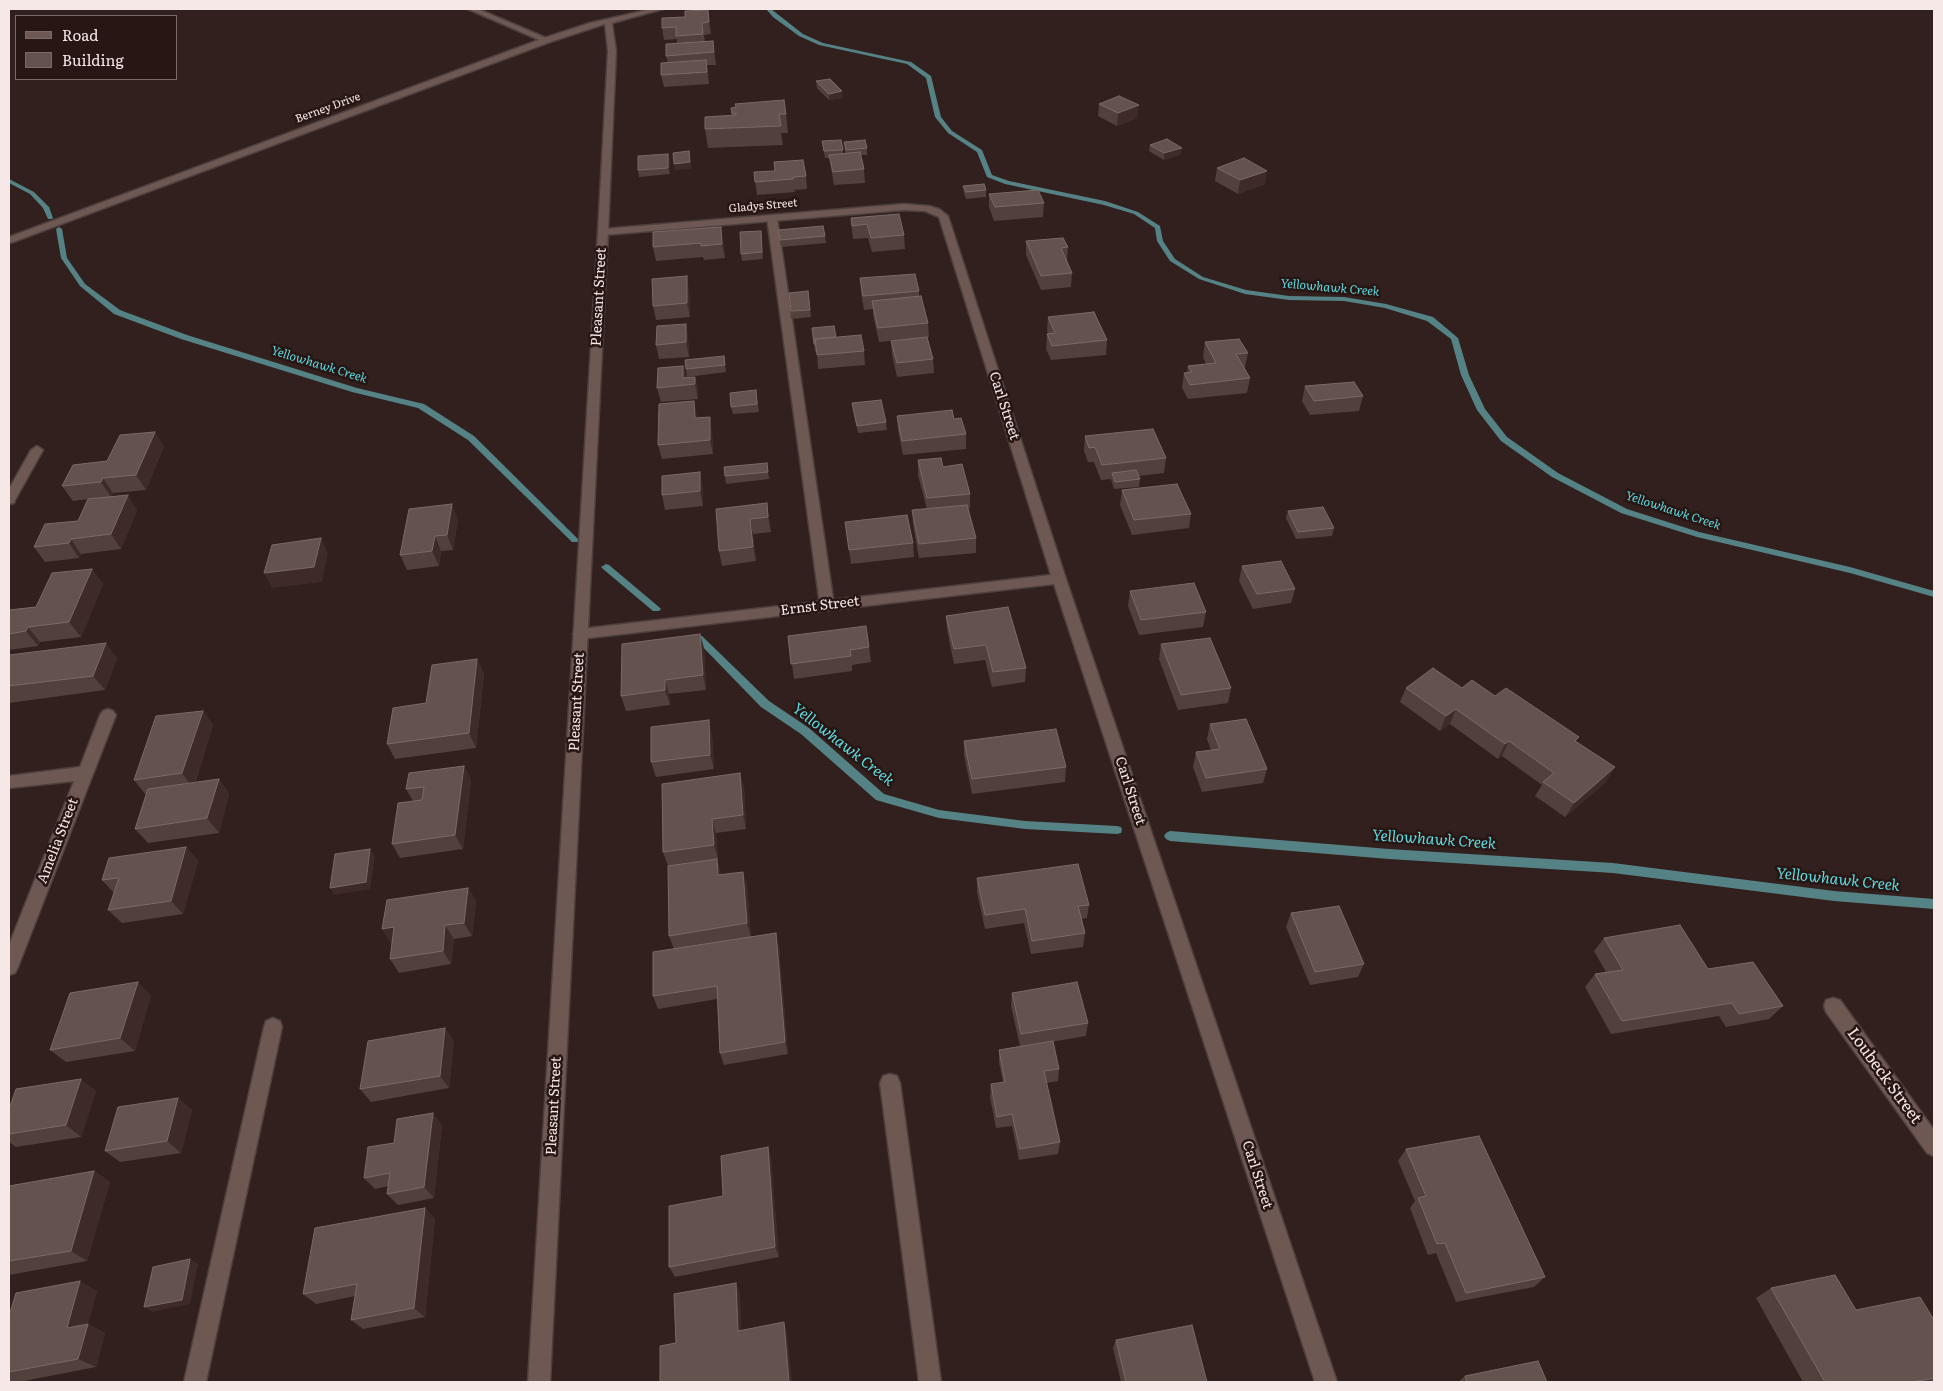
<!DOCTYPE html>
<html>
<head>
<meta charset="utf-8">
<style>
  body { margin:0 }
  #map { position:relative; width:1943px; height:1391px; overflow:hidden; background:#31201d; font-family:Literata,serif }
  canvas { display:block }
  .frame { position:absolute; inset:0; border:10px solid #f5e8e6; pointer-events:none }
  .legend { position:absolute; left:15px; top:15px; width:162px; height:65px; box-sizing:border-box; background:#271613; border:1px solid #796a67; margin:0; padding:6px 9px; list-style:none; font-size:15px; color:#f5e8e6 }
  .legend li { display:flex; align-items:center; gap:10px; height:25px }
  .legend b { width:25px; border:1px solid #796a67 }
</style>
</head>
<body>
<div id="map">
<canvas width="1943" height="1391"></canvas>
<div class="frame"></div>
<ul class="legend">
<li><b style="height:6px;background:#6d5854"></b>Road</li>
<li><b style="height:14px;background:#64524f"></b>Building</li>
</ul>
</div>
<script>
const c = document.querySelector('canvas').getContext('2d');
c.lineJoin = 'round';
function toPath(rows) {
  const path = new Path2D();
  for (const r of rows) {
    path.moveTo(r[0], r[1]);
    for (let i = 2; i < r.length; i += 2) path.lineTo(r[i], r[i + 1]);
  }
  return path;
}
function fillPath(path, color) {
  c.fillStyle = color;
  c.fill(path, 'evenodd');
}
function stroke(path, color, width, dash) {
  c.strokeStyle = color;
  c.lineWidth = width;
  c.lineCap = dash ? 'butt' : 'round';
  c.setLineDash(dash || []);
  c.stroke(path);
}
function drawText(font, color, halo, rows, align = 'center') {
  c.font = font + ' Literata,serif';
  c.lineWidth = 5;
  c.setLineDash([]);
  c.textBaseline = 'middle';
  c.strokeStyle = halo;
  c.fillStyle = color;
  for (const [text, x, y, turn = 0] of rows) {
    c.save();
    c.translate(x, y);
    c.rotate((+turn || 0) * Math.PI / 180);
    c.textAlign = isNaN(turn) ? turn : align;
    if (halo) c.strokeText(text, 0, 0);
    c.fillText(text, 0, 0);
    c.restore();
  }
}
fillPath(toPath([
  [766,9,771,9,803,34,823,43,911,62,931,76,941,117,952,131,982,150,992,175,1009,181,1105,201,1138,212,1160,226,1163,241,1175,259,1203,277,1246,290,1289,296,1344,297,1386,304,1433,317,1458,338,1469,375,1485,409,1507,437,1558,473,1627,509,1699,532,1850,567,1934,591,1934,597,1850,573,1697,537,1621,513,1552,477,1501,441,1477,410,1461,375,1451,339,1427,321,1385,308,1344,301,1289,300,1245,294,1199,279,1170,261,1157,241,1155,228,1134,214,1104,205,1005,184,987,177,977,152,948,133,935,117,926,78,907,64,819,45,799,36,773,17,766,9],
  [9,179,34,192,49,207,53,218,52,219,48,219,43,208,30,194,9,183,9,179],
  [59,227,62,229,67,258,85,284,120,310,187,335,357,388,424,404,474,436,579,540,578,542,572,542,468,440,418,408,352,392,181,339,114,314,80,286,61,258,56,229,59,227],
  [606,564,609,565,659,607,661,609,659,611,653,611,603,569,601,567,606,564],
  [699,635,702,636,769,701,809,728,884,794,939,810,1025,821,1117,826,1121,827,1122,830,1121,833,1117,834,1025,829,939,818,876,800,801,734,761,707,696,640,694,638,699,635],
  [1170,831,1389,849,1613,863,1834,891,1934,899,1934,909,1834,901,1613,873,1389,859,1170,841,1166,839,1164,836,1166,833,1170,831]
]), '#558284');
const service = toPath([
  [468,9,478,9,551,40,544,42,468,9],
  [772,215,777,218,834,605,832,608,827,610,822,608,820,605,767,218,772,215],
  [273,1018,280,1021,282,1027,206,1382,184,1382,264,1027,266,1021,273,1018],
  [890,1074,897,1076,900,1083,941,1382,919,1382,880,1083,883,1076,890,1074]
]);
const minor = toPath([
  [904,204,929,206,939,209,948,216,1066,579,1337,1382,1315,1382,1054,584,580,639,575,638,573,634,575,630,580,629,1051,575,939,217,925,211,904,210,603,235,598,232,603,229,904,204],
  [37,446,43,450,15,500,14,503,9,504,9,489,31,450,37,446],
  [108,709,113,711,116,715,18,967,15,973,9,975,9,945,74,781,9,788,9,776,80,767,100,715,103,711,108,709],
  [1833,998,1840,1000,1934,1130,1934,1156,1927,1153,1826,1012,1824,1006,1826,1000,1833,998]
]);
const tertiary = toPath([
  [651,9,663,9,612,23,616,51,608,232,550,1382,528,1382,598,232,608,51,605,24,550,42,13,242,9,243,9,237,544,38,590,23,651,9]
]);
stroke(service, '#4d3f3d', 3);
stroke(minor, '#4d3f3d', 3);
stroke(tertiary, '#4d3f3d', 3);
fillPath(service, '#6d5854');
fillPath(minor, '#6d5854');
fillPath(tertiary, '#6d5854');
fillPath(toPath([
  [708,10,711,34,704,35,705,42,713,41,716,65,707,65,709,84,664,87,661,75,668,63,666,56,677,43,677,39,664,40,662,28,685,17],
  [816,81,843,98,829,100,817,88],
  [1099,104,1137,118,1117,126,1098,116],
  [731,108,786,114,788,133,781,133,783,145,708,148,705,129,732,116],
  [822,141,843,150,843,154,845,153,844,142,867,148,867,155,861,155,864,169,865,183,834,185,831,168,830,158,825,158],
  [1150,145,1181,154,1164,160,1149,151],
  [668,154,670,161,670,174,639,177,638,170],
  [1217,168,1265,184,1238,194,1215,181],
  [754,172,806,176,807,189,794,190,795,192,757,195],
  [963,186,986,190,986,197,966,199,964,193],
  [989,194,1044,203,1043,217,994,221,989,207],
  [851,218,904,235,905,249,872,252,868,238,853,239,852,232],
  [778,230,825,236,826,243,781,247],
  [761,231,763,259,742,261,741,254],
  [723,241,725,258,704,260,703,257,656,261,653,247],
  [1026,241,1068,247,1067,261,1072,273,1071,287,1041,290,1026,255],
  [860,278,919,291,919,297,928,323,929,337,879,342,873,315,873,309,864,310,861,292],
  [689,290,690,317,656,320,653,306],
  [808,291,811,317,791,319,789,293],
  [1048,317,1107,340,1106,355,1051,360,1046,349,1047,334,1048,334,1047,331],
  [686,324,688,338,689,357,659,359,656,345],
  [812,328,836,337,864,351,865,365,818,369,817,351,815,352],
  [891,341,933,359,934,373,897,377,892,355],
  [1205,342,1248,353,1245,367,1244,368,1250,378,1247,393,1188,399,1182,388,1184,373,1187,373,1188,366,1206,364,1203,357],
  [724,356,726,372,687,377,686,369],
  [683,366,686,377,695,377,698,391,698,399,661,402,657,388],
  [1305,386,1363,396,1359,411,1310,415,1302,401],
  [756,390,759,412,733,414,731,407],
  [852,403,886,422,887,430,858,433,853,410],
  [697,416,697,418,712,431,713,454,662,459,658,445],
  [897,416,954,419,966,434,966,449,903,455,898,430],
  [1085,436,1166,458,1164,473,1138,476,1140,479,1139,487,1114,489,1111,479,1101,480,1094,462,1088,462,1084,451],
  [164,446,146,490,113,493,111,497,137,510,121,549,81,554,79,558,45,562,34,547,78,521,88,499,73,501,62,486,107,461],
  [918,460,943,467,970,494,970,508,968,509,976,538,976,553,919,558,913,525,912,510,927,509,918,475],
  [767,463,769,479,726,484,725,476],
  [703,487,703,506,665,510,662,495],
  [1122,490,1191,514,1189,528,1132,535,1120,505],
  [767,503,771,532,753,534,756,561,722,566,719,551],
  [1288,511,1334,528,1332,536,1296,539,1286,518],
  [458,519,453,550,441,551,439,566,407,570,400,555],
  [845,522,913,543,914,557,851,564],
  [1242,566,1295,589,1291,603,1253,609,1239,581],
  [92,569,103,584,81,637,40,642,38,646,9,650,9,610,36,607],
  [1130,591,1206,612,1203,627,1139,635,1128,606],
  [946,616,1026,668,1025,682,992,687,985,660,954,664,947,630],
  [788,636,869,647,871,662,852,665,852,671,794,679],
  [1161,644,1231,688,1228,703,1178,710,1159,659],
  [704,648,706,690,669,694,670,705,626,711,621,696],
  [9,655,117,658,105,690,9,703],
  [477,659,484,674,476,748,395,759,387,744,426,703],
  [1406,688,1462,688,1495,696,1576,741,1606,782,1565,817,1535,796,1542,785,1502,756,1498,759,1450,724,1440,731,1400,702],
  [203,711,213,725,195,783,219,779,229,794,219,833,148,843,135,829,146,794,145,794,134,780],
  [1210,724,1267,769,1263,783,1202,792,1193,767,1196,752,1211,750,1207,739],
  [712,734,714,769,656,777,651,762],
  [964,741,1066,767,1065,782,972,794,964,755],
  [464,766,471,780,463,849,400,858,392,844,413,801,406,789],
  [744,787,746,829,716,833,718,859,717,859,721,875,747,885,751,937,779,946,788,1054,724,1065,720,1053,717,999,658,1009,653,996,674,949,669,936,668,866,663,852],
  [186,847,198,861,183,914,122,923,108,910,114,893,102,880],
  [977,878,1089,905,1087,918,1081,919,1085,933,1083,947,1031,954,1024,923,985,929,977,892],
  [468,888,476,901,472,936,454,939,451,964,399,973,390,959,392,942,391,943,382,929],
  [1291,913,1364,964,1358,977,1310,985,1286,927],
  [1604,938,1708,969,1783,1006,1769,1019,1726,1027,1719,1016,1611,1034,1585,987,1595,974,1606,972,1594,951],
  [1012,993,1088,1023,1086,1036,1050,1042,1059,1069,1058,1081,1046,1083,1060,1142,1058,1154,1019,1160,1012,1126,996,1128,990,1097,991,1084,1003,1083,999,1062,999,1050,1020,1046,1011,1006],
  [151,995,135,1051,66,1062,50,1050],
  [454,1040,449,1088,371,1102,360,1089],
  [96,1091,81,1137,16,1147,9,1142,9,1109],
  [178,1098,192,1110,181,1153,120,1162,105,1151],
  [442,1125,434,1198,398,1205,387,1194,388,1186,375,1189,364,1178,394,1143],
  [768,1147,771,1159,779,1257,675,1277,669,1267,723,1196],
  [1406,1149,1545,1277,1534,1287,1456,1302,1436,1253,1428,1255,1410,1208,1415,1201,1398,1161],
  [94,1171,110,1182,87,1261,9,1275,9,1186],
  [425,1208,435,1219,425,1317,363,1329,351,1320,355,1296,316,1304,303,1294],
  [1771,1288,1856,1310,1934,1320,1934,1382,1803,1382,1756,1298],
  [97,1291,88,1324,105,1333,96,1367,19,1382,9,1382,9,1316],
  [1116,1340,1207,1382,1121,1382,1113,1348],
  [1465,1376,1547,1382,1458,1382]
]), '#52403d');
fillPath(toPath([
  [708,10,710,22,711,34,709,22],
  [842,91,843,98,829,100,829,94],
  [1139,105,1137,118,1117,126,1118,113],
  [1182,148,1181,154,1164,160,1164,153],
  [689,151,692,169,675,170,674,164],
  [668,154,670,161,670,174,668,168],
  [1267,171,1265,184,1238,194,1240,180],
  [721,227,723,241,725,258,722,244],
  [687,276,689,290,690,317,687,303],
  [686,324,688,338,689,357,686,342],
  [683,366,686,380,683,378],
  [695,377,698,391,698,399,695,384],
  [694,401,697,416,698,433,695,418],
  [710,417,712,431,713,454,710,440],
  [155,432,164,446,146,490,136,475],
  [700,472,703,487,703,506,700,491],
  [103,478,113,493,111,497,101,482],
  [128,495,137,510,121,549,111,534],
  [767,503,769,518,771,532,768,517],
  [452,504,458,519,453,550,447,535],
  [750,519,753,534,756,561,753,547],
  [435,536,441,551,439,566,432,551],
  [321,538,328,553,322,582,272,588,264,573],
  [71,539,81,554,79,558,69,543],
  [92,569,103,584,81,637,69,622],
  [28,627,40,642,38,646,26,631],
  [700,634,704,648,706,690,703,675],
  [106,643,117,658,105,690,93,676],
  [477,659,484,674,476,748,469,733],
  [665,680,669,694,670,705,665,690],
  [1456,709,1450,724,1440,731,1446,716],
  [203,711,213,725,193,788,182,773],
  [709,720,712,734,714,769,710,755],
  [1509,741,1502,756,1498,759,1505,744],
  [464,766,471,780,463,849,455,835],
  [1615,767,1606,782,1565,817,1574,803],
  [740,773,744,787,746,829,743,815],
  [219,779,229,794,219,833,207,818],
  [712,819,716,833,718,859,714,845],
  [186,847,198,861,183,914,171,901],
  [370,849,375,856,370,889,334,895,330,888],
  [717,859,721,873,722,889,718,875],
  [743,872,747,885,751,937,747,923],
  [468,888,476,901,472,936,464,923],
  [445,925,454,939,451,964,443,951],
  [394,927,403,941,391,943,382,929],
  [776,933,779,946,788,1054,785,1042],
  [138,982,151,995,135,1051,120,1038],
  [445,1028,454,1040,449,1088,440,1076],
  [81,1079,96,1091,81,1137,66,1125],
  [178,1098,192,1110,181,1153,167,1141],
  [433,1113,442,1125,434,1198,424,1187],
  [768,1147,771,1159,779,1257,775,1247],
  [94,1171,110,1182,87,1261,71,1251],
  [425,1208,435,1219,425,1317,414,1308],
  [190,1259,198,1264,190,1304,152,1312,144,1307],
  [80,1281,97,1291,88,1324,105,1333,96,1367,78,1359,67,1328],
  [736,1283,740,1293,742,1340,738,1331],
  [784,1322,787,1331,792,1382,789,1382]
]), '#3e2b28');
const building = toPath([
  [708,10,709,22,702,23,703,34,676,36,676,27,662,28,662,18,685,17,685,11,708,10],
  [713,41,714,52,666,56,666,44,713,41],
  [706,60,707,72,661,75,661,63,706,60],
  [830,79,842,91,829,94,816,81,830,79],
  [1119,96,1139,105,1118,113,1099,104,1119,96],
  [784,100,786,114,779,114,781,126,705,129,705,117,736,115,736,113,732,114,731,108,736,107,735,104,784,100],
  [1167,139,1182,148,1164,153,1150,145,1167,139],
  [841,140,843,150,824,151,822,141,841,140],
  [865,140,867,148,846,150,844,142,865,140],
  [689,151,690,162,674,164,673,153,689,151],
  [860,152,864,169,833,172,829,155,860,152],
  [668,154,668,168,638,170,638,156,668,154],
  [1244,158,1267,171,1240,180,1217,168,1244,158],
  [803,160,806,176,793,177,793,179,755,182,754,172,775,171,774,162,803,160],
  [984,184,986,190,966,192,963,186,984,184],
  [1038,190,1044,203,995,207,989,194,1038,190],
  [899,214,904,235,871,238,867,224,852,226,851,218,899,214],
  [823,226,825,236,780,240,778,230,823,226],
  [721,227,722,244,701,246,701,243,653,247,653,232,721,227],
  [761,231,762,252,741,254,740,232,761,231],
  [1063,238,1068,247,1061,248,1072,273,1041,276,1026,241,1063,238],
  [915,274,919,291,863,296,860,278,915,274],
  [687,276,687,303,653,306,652,279,687,276],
  [808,291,810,310,791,311,789,293,808,291],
  [921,296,928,323,878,328,872,301,921,296],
  [1094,312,1107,340,1052,346,1047,334,1055,333,1048,317,1094,312],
  [686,324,686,342,656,345,657,326,686,324],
  [834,326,836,337,815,339,816,344,814,344,812,328,834,326],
  [861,335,864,351,817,355,815,339,861,335],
  [927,337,933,359,897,363,891,341,927,337],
  [1239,339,1248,353,1236,354,1250,378,1190,385,1184,373,1192,372,1188,366,1216,363,1205,342,1239,339],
  [724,356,725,365,686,369,685,360,724,356],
  [683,366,683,378,695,377,695,384,657,388,658,368,683,366],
  [1354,382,1363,396,1314,401,1305,386,1354,382],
  [756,390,757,404,731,407,730,393,756,390],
  [881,400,886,422,857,426,852,403,881,400],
  [694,401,695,418,710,417,710,440,658,445,659,404,694,401],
  [952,410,954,419,961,418,966,434,902,441,897,416,952,410],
  [1153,429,1166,458,1102,465,1095,447,1089,448,1085,436,1153,429],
  [155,432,136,475,103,478,101,482,62,486,73,465,107,461,120,435,155,432],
  [941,458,943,467,962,464,970,494,927,498,918,460,941,458],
  [767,463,768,472,725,476,724,467,767,463],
  [1136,470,1140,479,1115,482,1112,473,1136,470],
  [700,472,700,491,662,495,662,476,700,472],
  [1177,484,1191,514,1134,520,1122,490,1177,484],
  [128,495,111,534,71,539,69,543,34,547,45,524,78,521,88,499,128,495],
  [767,503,768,517,750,519,753,547,719,551,716,509,767,503],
  [452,504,447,535,435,536,432,551,400,555,409,509,452,504],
  [967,505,976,538,919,544,912,510,967,505],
  [1323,507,1334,528,1298,532,1288,511,1323,507],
  [907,515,913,543,849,550,845,522,907,515],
  [321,538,314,567,264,573,272,545,321,538],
  [1281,561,1295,589,1257,594,1242,566,1281,561],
  [92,569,69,622,28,627,26,631,9,634,9,610,36,607,52,573,92,569],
  [1194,583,1206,612,1141,620,1130,591,1194,583],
  [1008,607,1026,668,993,672,986,645,954,649,946,616,1008,607],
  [866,626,869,647,850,650,851,656,791,664,788,636,866,626],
  [700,634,703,675,665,680,665,690,621,696,622,644,700,634],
  [1210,638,1231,688,1181,695,1161,644,1210,638],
  [106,643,93,676,9,686,9,655,106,643],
  [477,659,469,733,387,744,393,708,426,703,432,665,477,659],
  [1433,668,1462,688,1472,680,1495,696,1506,688,1579,737,1575,741,1615,767,1574,803,1543,782,1554,773,1509,741,1505,744,1456,709,1446,716,1406,688,1433,668],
  [203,711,182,773,134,780,156,716,203,711],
  [1246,719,1267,769,1206,778,1196,752,1220,749,1210,724,1246,719],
  [709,720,710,755,651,762,651,727,709,720],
  [1056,729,1066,767,972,779,964,741,1056,729],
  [464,766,455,835,392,844,398,803,422,800,424,787,406,789,409,773,464,766],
  [740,773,743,815,712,819,714,845,663,852,662,784,740,773],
  [219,779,207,818,135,829,148,789,219,779],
  [186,847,171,901,108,910,119,878,102,880,109,858,186,847],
  [370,849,366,882,330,888,335,854,370,849],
  [717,859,718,875,743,872,747,923,669,936,668,866,717,859],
  [1078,864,1089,905,1078,906,1085,933,1032,941,1025,909,985,915,977,878,1078,864],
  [468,888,464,923,445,925,443,951,390,959,394,927,382,929,387,900,468,888],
  [1339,906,1364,964,1315,972,1291,913,1339,906],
  [1680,925,1708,969,1753,962,1783,1006,1739,1014,1732,1003,1622,1021,1595,974,1623,970,1604,938,1680,925],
  [776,933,785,1042,720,1053,717,986,653,996,653,952,776,933],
  [138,982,120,1038,50,1050,70,993,138,982],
  [1077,982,1088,1023,1021,1034,1012,993,1077,982],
  [445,1028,440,1076,360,1089,368,1041,445,1028],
  [1053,1041,1059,1069,1044,1071,1060,1142,1020,1149,1012,1114,997,1117,991,1084,1005,1082,999,1050,1053,1041],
  [81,1079,66,1125,9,1134,9,1109,16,1089,81,1079],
  [178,1098,167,1141,105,1151,118,1107,178,1098],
  [433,1113,424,1187,387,1194,390,1173,364,1178,368,1147,394,1143,397,1119,433,1113],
  [1479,1136,1545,1277,1466,1293,1445,1243,1437,1244,1418,1198,1426,1196,1406,1149,1479,1136],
  [768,1147,775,1247,669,1267,669,1206,723,1196,721,1156,768,1147],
  [94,1171,71,1251,9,1261,9,1186,94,1171],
  [425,1208,414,1308,351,1320,357,1284,303,1294,315,1228,425,1208],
  [190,1259,182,1300,144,1307,153,1267,190,1259],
  [1835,1275,1856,1310,1920,1297,1934,1320,1934,1378,1912,1382,1825,1382,1771,1288,1835,1275],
  [80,1281,67,1328,88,1324,78,1359,9,1372,9,1316,16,1293,80,1281],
  [736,1283,738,1331,784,1322,789,1382,660,1382,660,1346,676,1343,674,1294,736,1283],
  [1192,1325,1207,1382,1126,1382,1116,1340,1192,1325],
  [1538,1361,1547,1382,1467,1382,1465,1376,1538,1361]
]);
fillPath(building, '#64524f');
stroke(building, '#7a6967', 1);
drawText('11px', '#f5e8e6', '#271613', [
  ["Berney Drive",328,108,-20],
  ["Gladys Street",763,206,-5]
]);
drawText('italic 12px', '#5fdde3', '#271613', [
  ["Yellowhawk Creek",1330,288,5],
  ["Yellowhawk Creek",319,365,17],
  ["Yellowhawk Creek",1673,511,18]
]);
drawText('14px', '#f5e8e6', '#271613', [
  ["Pleasant Street",599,297,-87],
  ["Carl Street",1004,406,72],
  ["Ernst Street",820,606,-7],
  ["Pleasant Street",577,702,-87],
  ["Carl Street",1130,791,72],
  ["Amelia Street",58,841,-69],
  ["Pleasant Street",554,1106,-87],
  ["Carl Street",1257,1175,72]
]);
drawText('italic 15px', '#5fdde3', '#271613', [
  ["Yellowhawk Creek",843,745,38],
  ["Yellowhawk Creek",1434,840,4],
  ["Yellowhawk Creek",1838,880,6]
]);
drawText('16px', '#f5e8e6', '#271613', [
  ["Loubeck Street",1884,1076,54]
]);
</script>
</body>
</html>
